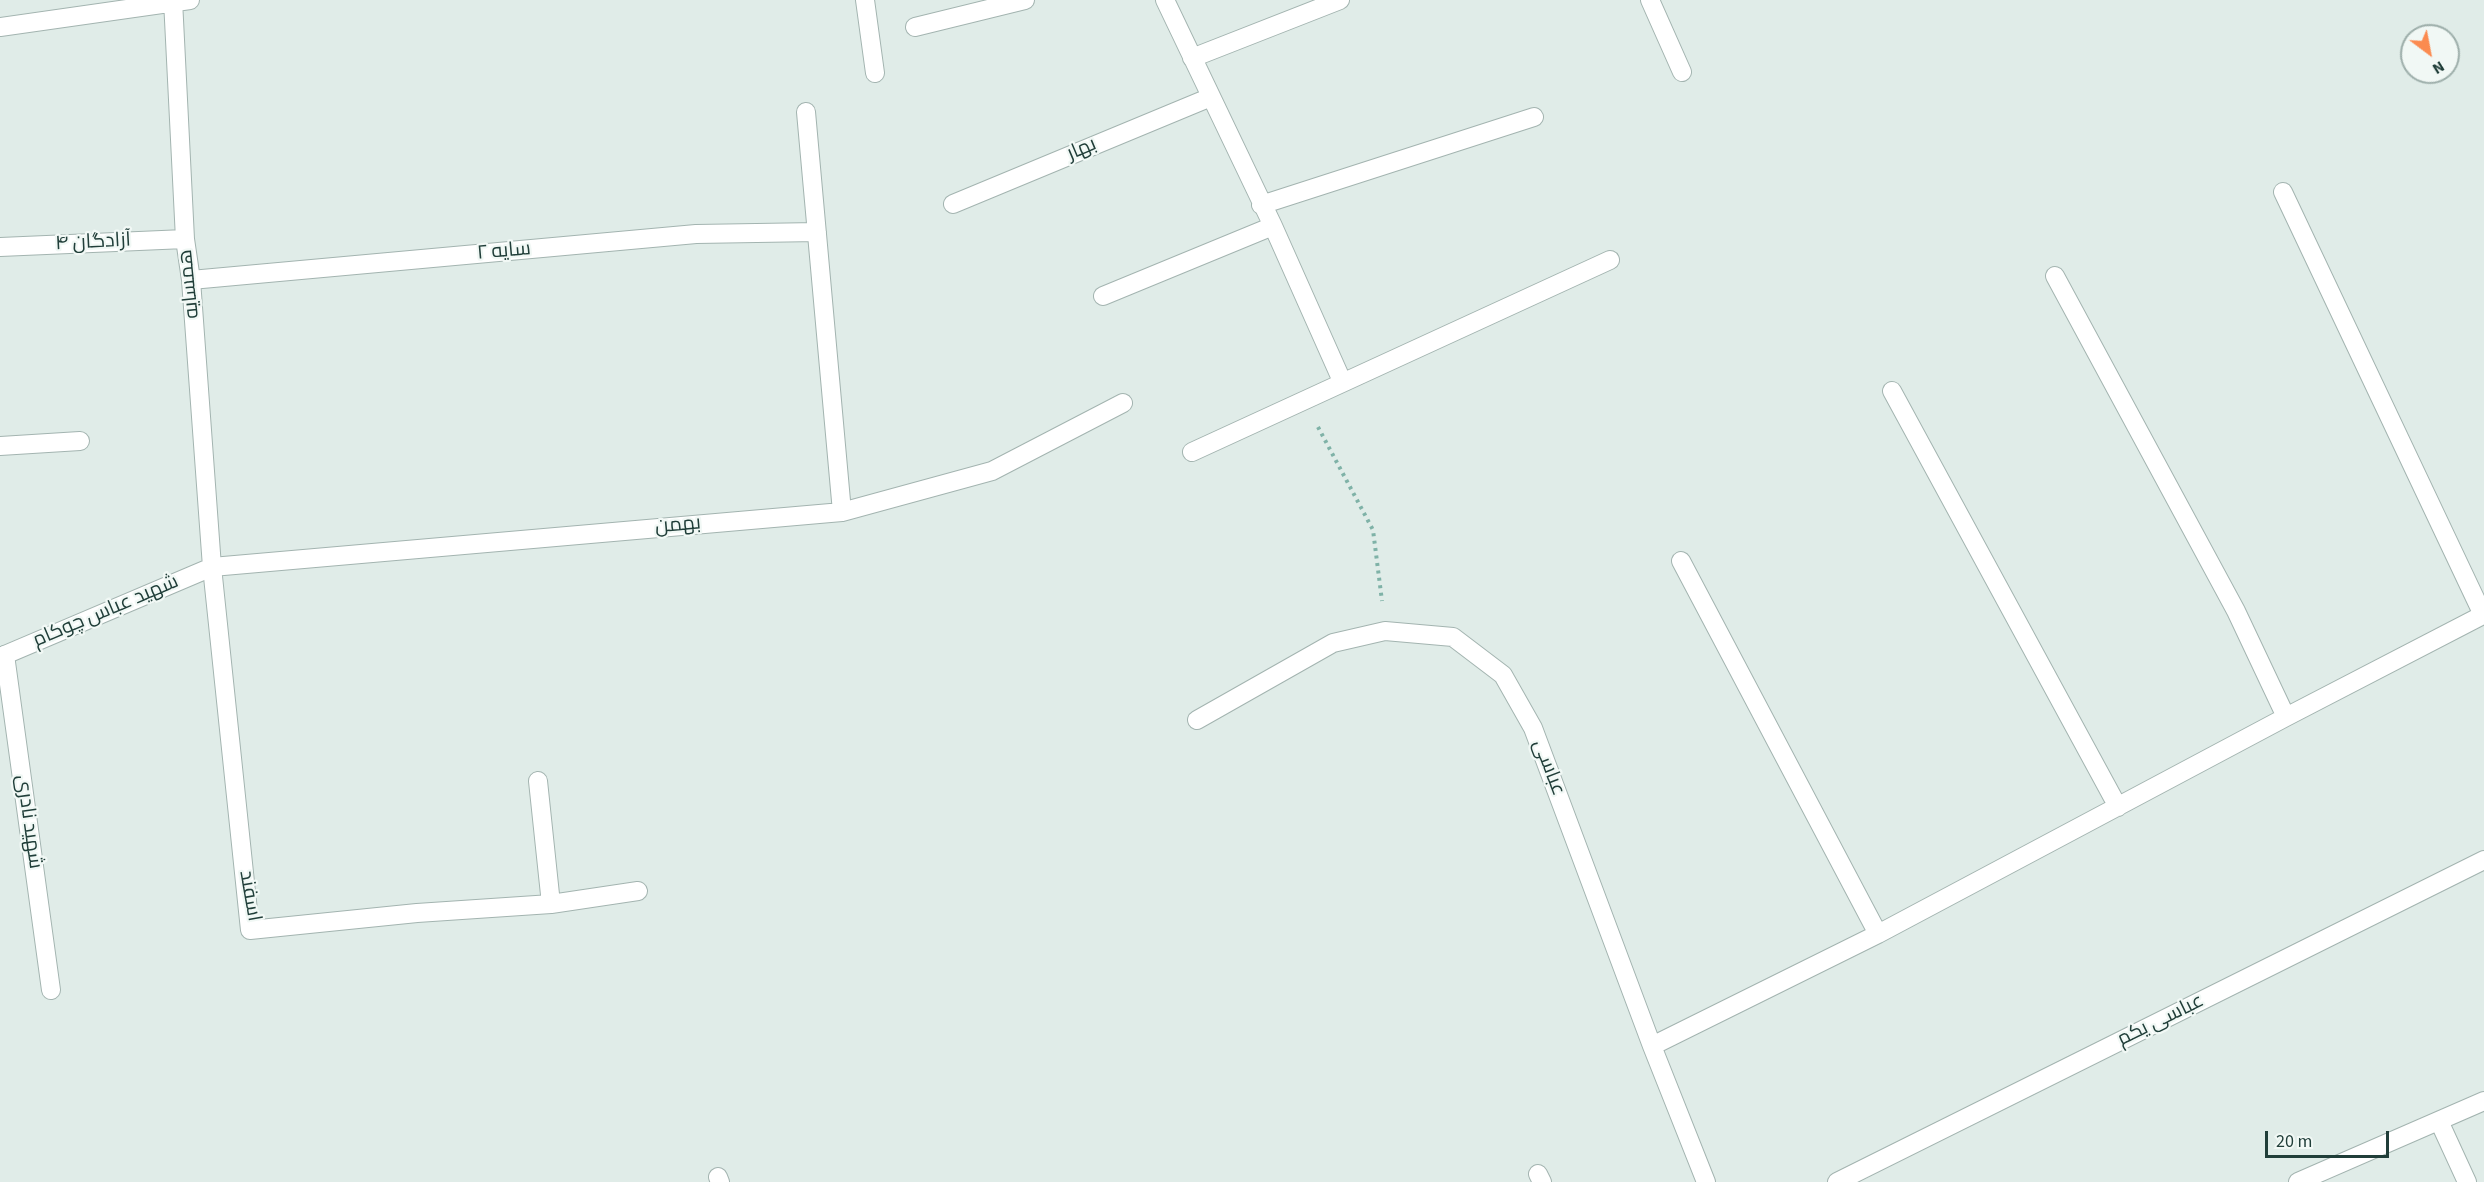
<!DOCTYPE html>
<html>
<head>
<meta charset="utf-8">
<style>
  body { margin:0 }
  #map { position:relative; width:2484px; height:1182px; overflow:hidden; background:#e0ece8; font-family:"Source Sans 3",sans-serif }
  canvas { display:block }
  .north { position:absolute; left:2400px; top:24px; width:60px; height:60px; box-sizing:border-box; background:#f1f8f5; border:2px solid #9daeaa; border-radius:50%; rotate:148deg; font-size:16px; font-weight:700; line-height:24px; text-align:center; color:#203e39 }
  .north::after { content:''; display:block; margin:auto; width:21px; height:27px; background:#fb8b50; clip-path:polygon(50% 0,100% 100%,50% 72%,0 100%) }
  .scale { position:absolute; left:2265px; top:1131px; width:124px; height:27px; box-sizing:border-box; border:3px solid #203e39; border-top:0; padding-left:8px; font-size:18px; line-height:21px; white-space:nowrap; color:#203e39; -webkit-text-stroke:4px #f1f8f5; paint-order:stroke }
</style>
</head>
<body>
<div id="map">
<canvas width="2484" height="1182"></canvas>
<div class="north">N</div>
<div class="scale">20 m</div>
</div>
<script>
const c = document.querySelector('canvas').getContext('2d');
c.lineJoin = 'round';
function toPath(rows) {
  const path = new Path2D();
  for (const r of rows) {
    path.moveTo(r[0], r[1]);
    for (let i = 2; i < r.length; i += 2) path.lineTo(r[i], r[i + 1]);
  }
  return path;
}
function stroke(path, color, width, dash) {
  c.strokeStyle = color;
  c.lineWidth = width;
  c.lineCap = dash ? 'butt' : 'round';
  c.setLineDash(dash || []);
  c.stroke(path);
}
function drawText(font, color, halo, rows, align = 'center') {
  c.font = font + ' "Source Sans 3",Cairo,sans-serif';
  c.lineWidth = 4.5;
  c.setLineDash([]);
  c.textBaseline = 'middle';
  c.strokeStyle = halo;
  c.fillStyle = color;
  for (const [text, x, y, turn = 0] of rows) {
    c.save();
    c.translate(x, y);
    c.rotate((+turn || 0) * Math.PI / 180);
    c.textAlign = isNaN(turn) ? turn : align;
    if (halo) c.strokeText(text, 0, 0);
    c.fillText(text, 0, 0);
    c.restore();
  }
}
const service = toPath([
  [865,0,875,73],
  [1165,0,1273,226,1342,381],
  [1650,0,1682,72],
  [915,27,1025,0],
  [1192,58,1340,0],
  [806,112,842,512],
  [953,204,1211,97],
  [1261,205,1534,117],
  [191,280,696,234,817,232],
  [1103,296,1273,226],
  [0,446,80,441],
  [1192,452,1610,260],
  [5,655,51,990],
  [538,781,551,904],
  [638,891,551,904,417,913,250,930,212,567,842,512,992,471,1123,403],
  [1538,1174,1542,1182],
  [718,1177,720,1182]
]);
const minor = toPath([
  [0,27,190,0],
  [0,247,185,239],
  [2055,276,2236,611,2286,717],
  [1892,391,2118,807],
  [1681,561,1878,934],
  [0,657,212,567,191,280,185,239,173,0],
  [1197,720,1333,643,1385,631,1453,637,1503,675,1533,728,1652,1046,1706,1182],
  [1652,1046,1878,934,2286,717,2483,615,2283,192],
  [2439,1121,2467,1182],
  [1837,1182,2484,860],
  [2298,1182,2484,1101]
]);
stroke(service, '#a3b4b0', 20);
stroke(minor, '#a3b4b0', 20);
stroke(toPath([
  [1318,427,1373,530,1382,601]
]), '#7fb2a7', 4, [3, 4.5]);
stroke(service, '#fff', 18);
stroke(minor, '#fff', 18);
drawText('20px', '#203e39', '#f1f8f5', [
  ["بهار",1082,150,-23],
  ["آزادگان ۴",93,243,-3],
  ["سایه ۲",504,252,-5],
  ["همسایه",190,284,-96],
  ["بهمن",678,526,-5],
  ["شهید عباس چوکام",106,612,-23],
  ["عباسی",1548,768,69],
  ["شهید نادری",28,822,82],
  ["اسفند",249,896,80],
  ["عباسی یکم",2161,1021,-26]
]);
</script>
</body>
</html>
